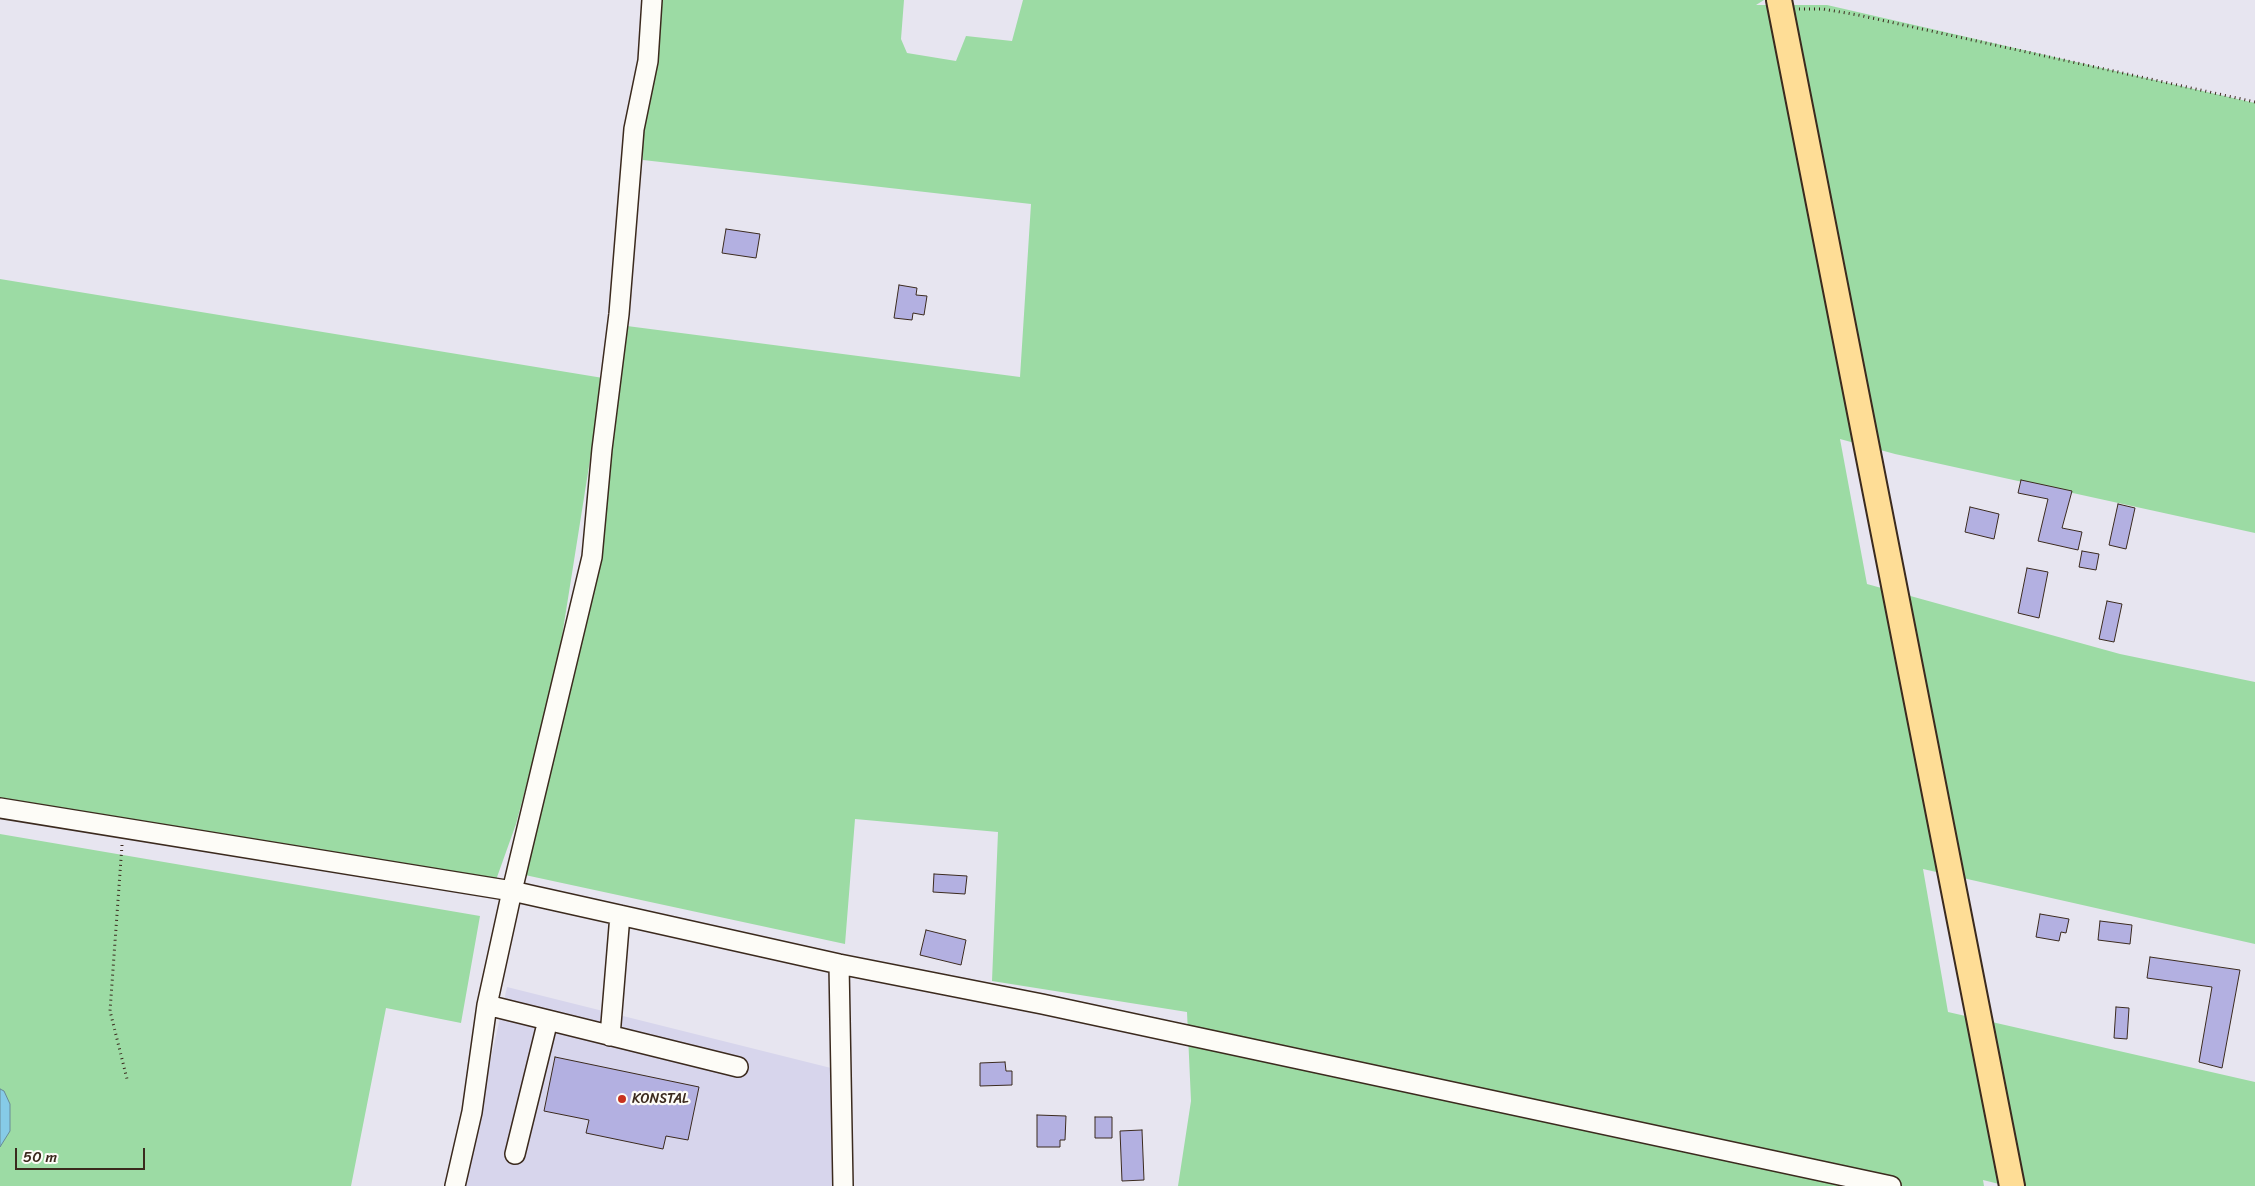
<!DOCTYPE html>
<html>
<head>
<meta charset="utf-8">
<style>
  body { margin:0 }
  #map { position:relative; width:2255px; height:1186px; overflow:hidden; background:#e7e5f0; font-family:Sriracha,sans-serif }
  canvas { display:block }
  .scale { position:absolute; left:15px; top:1148px; width:130px; height:22px; box-sizing:border-box; border:2px solid #3b2a1e; border-top:0; padding-left:6px; font-size:15px; line-height:18px; white-space:nowrap; color:#3b2a1e; -webkit-text-stroke:4px #fdfcf7; paint-order:stroke }
</style>
</head>
<body>
<div id="map">
<canvas width="2255" height="1186"></canvas>
<div class="scale">50 m</div>
</div>
<script>
const c = document.querySelector('canvas').getContext('2d');
c.lineJoin = 'round';
function fillPath(path, color) {
  c.fillStyle = color;
  c.fill(path, 'evenodd');
}
function toPath(rows) {
  const path = new Path2D();
  for (const r of rows) {
    path.moveTo(r[0], r[1]);
    for (let i = 2; i < r.length; i += 2) path.lineTo(r[i], r[i + 1]);
  }
  return path;
}
function stroke(path, color, width, dash) {
  c.strokeStyle = color;
  c.lineWidth = width;
  c.lineCap = dash ? 'butt' : 'round';
  c.setLineDash(dash || []);
  c.stroke(path);
}
function drawText(font, color, halo, rows, align = 'center') {
  c.font = font + ' Sriracha,sans-serif';
  c.lineWidth = 4.5;
  c.setLineDash([]);
  c.textBaseline = 'middle';
  c.strokeStyle = halo;
  c.fillStyle = color;
  for (const [text, x, y, turn = 0] of rows) {
    c.save();
    c.translate(x, y);
    c.rotate((+turn || 0) * Math.PI / 180);
    c.textAlign = isNaN(turn) ? turn : align;
    if (halo) c.strokeText(text, 0, 0);
    c.fillText(text, 0, 0);
    c.restore();
  }
}
fillPath(toPath([
  [507,987,835,1069,837,1186,462,1186]
]), '#d7d5ec');
fillPath(toPath([
  [658,0,904,0,901,39,907,53,956,61,966,36,1012,41,1023,0,1764,0,1756,5,1827,5,2255,103,2255,533,1895,454,1840,439,1867,584,2120,654,2255,682,2255,944,1923,869,1948,1012,2255,1082,2255,1186,2007,1186,1983,1180,1984,1186,1178,1186,1191,1101,1187,1012,992,981,998,832,855,819,845,944,525,875,627,326,1020,377,1031,204,643,160,642,132],
  [0,279,603,378,556,674,516,824,496,880,0,798],
  [0,834,480,916,461,1023,386,1008,351,1186,0,1186]
]), '#9cdba4');
const water = toPath([
  [0,1089,4,1091,10,1104,10,1131,0,1147,0,1089]
]);
fillPath(water, '#86cbe7');
stroke(water, '#688b97', 1);
const building = toPath([
  [726,229,760,234,756,258,722,253,726,229],
  [899,285,917,288,916,295,927,296,924,315,913,313,912,320,894,318,899,285],
  [2021,480,2072,491,2062,528,2082,532,2078,550,2038,541,2048,499,2018,493,2021,480],
  [2118,504,2135,508,2126,549,2109,545,2118,504],
  [1970,507,1999,514,1994,539,1965,532,1970,507],
  [2082,551,2099,554,2096,570,2079,567,2082,551],
  [2027,568,2048,572,2039,618,2018,613,2027,568],
  [2107,601,2122,604,2114,642,2099,639,2107,601],
  [934,874,967,876,965,894,933,892,934,874],
  [2040,914,2069,919,2066,933,2061,932,2059,941,2036,937,2040,914],
  [2100,921,2132,925,2130,944,2098,940,2100,921],
  [926,930,966,940,961,965,920,955,926,930],
  [2150,957,2240,970,2222,1068,2199,1062,2212,987,2147,978,2150,957],
  [2116,1007,2129,1008,2127,1039,2114,1038,2116,1007],
  [555,1057,699,1087,688,1140,666,1136,663,1149,586,1133,589,1120,544,1111,555,1057],
  [1005,1062,1006,1071,1012,1071,1012,1085,980,1086,980,1063,1005,1062],
  [1037,1115,1066,1116,1065,1140,1060,1140,1060,1147,1037,1147,1037,1115],
  [1095,1117,1112,1117,1112,1138,1095,1138,1095,1117],
  [1142,1130,1144,1180,1122,1181,1120,1131,1142,1130]
]);
fillPath(building, '#b3b0e1');
stroke(building, '#3b2a1e', 1);
const minor = toPath([
  [0,808,512,891,839,964,1042,1004,1891,1186],
  [839,964,843,1186],
  [487,1005,738,1067],
  [610,1036,620,915],
  [515,1154,548,1020],
  [455,1186,472,1112,487,1005,512,891,592,557,602,449,619,314,634,129,648,61,652,0]
]);
const major = toPath([
  [1779,0,2012,1186]
]);
stroke(minor, '#3b2a1e', 22);
stroke(major, '#3b2a1e', 28);
stroke(toPath([
  [1799,9,1823,9,1858,15,2255,102],
  [122,845,110,1011,127,1079]
]), '#3b2a1e', 3, [1, 4]);
stroke(minor, '#fdfcf7', 19);
stroke(major, '#fedd96', 24);
for (const [x, y, r, color] of [
  [622,1099,5,"#c8321e"]
]) {
  const dot = new Path2D();
  dot.arc(x, y, r, 0, 2 * Math.PI);
  c.fillStyle = color;
  c.fill(dot);
  stroke(dot, '#fdfcf7', 2);
}
drawText('14px', '#3b2a1e', '#fdfcf7', [
  ["KONSTAL",632,1099]
], 'left');
</script>
</body>
</html>
